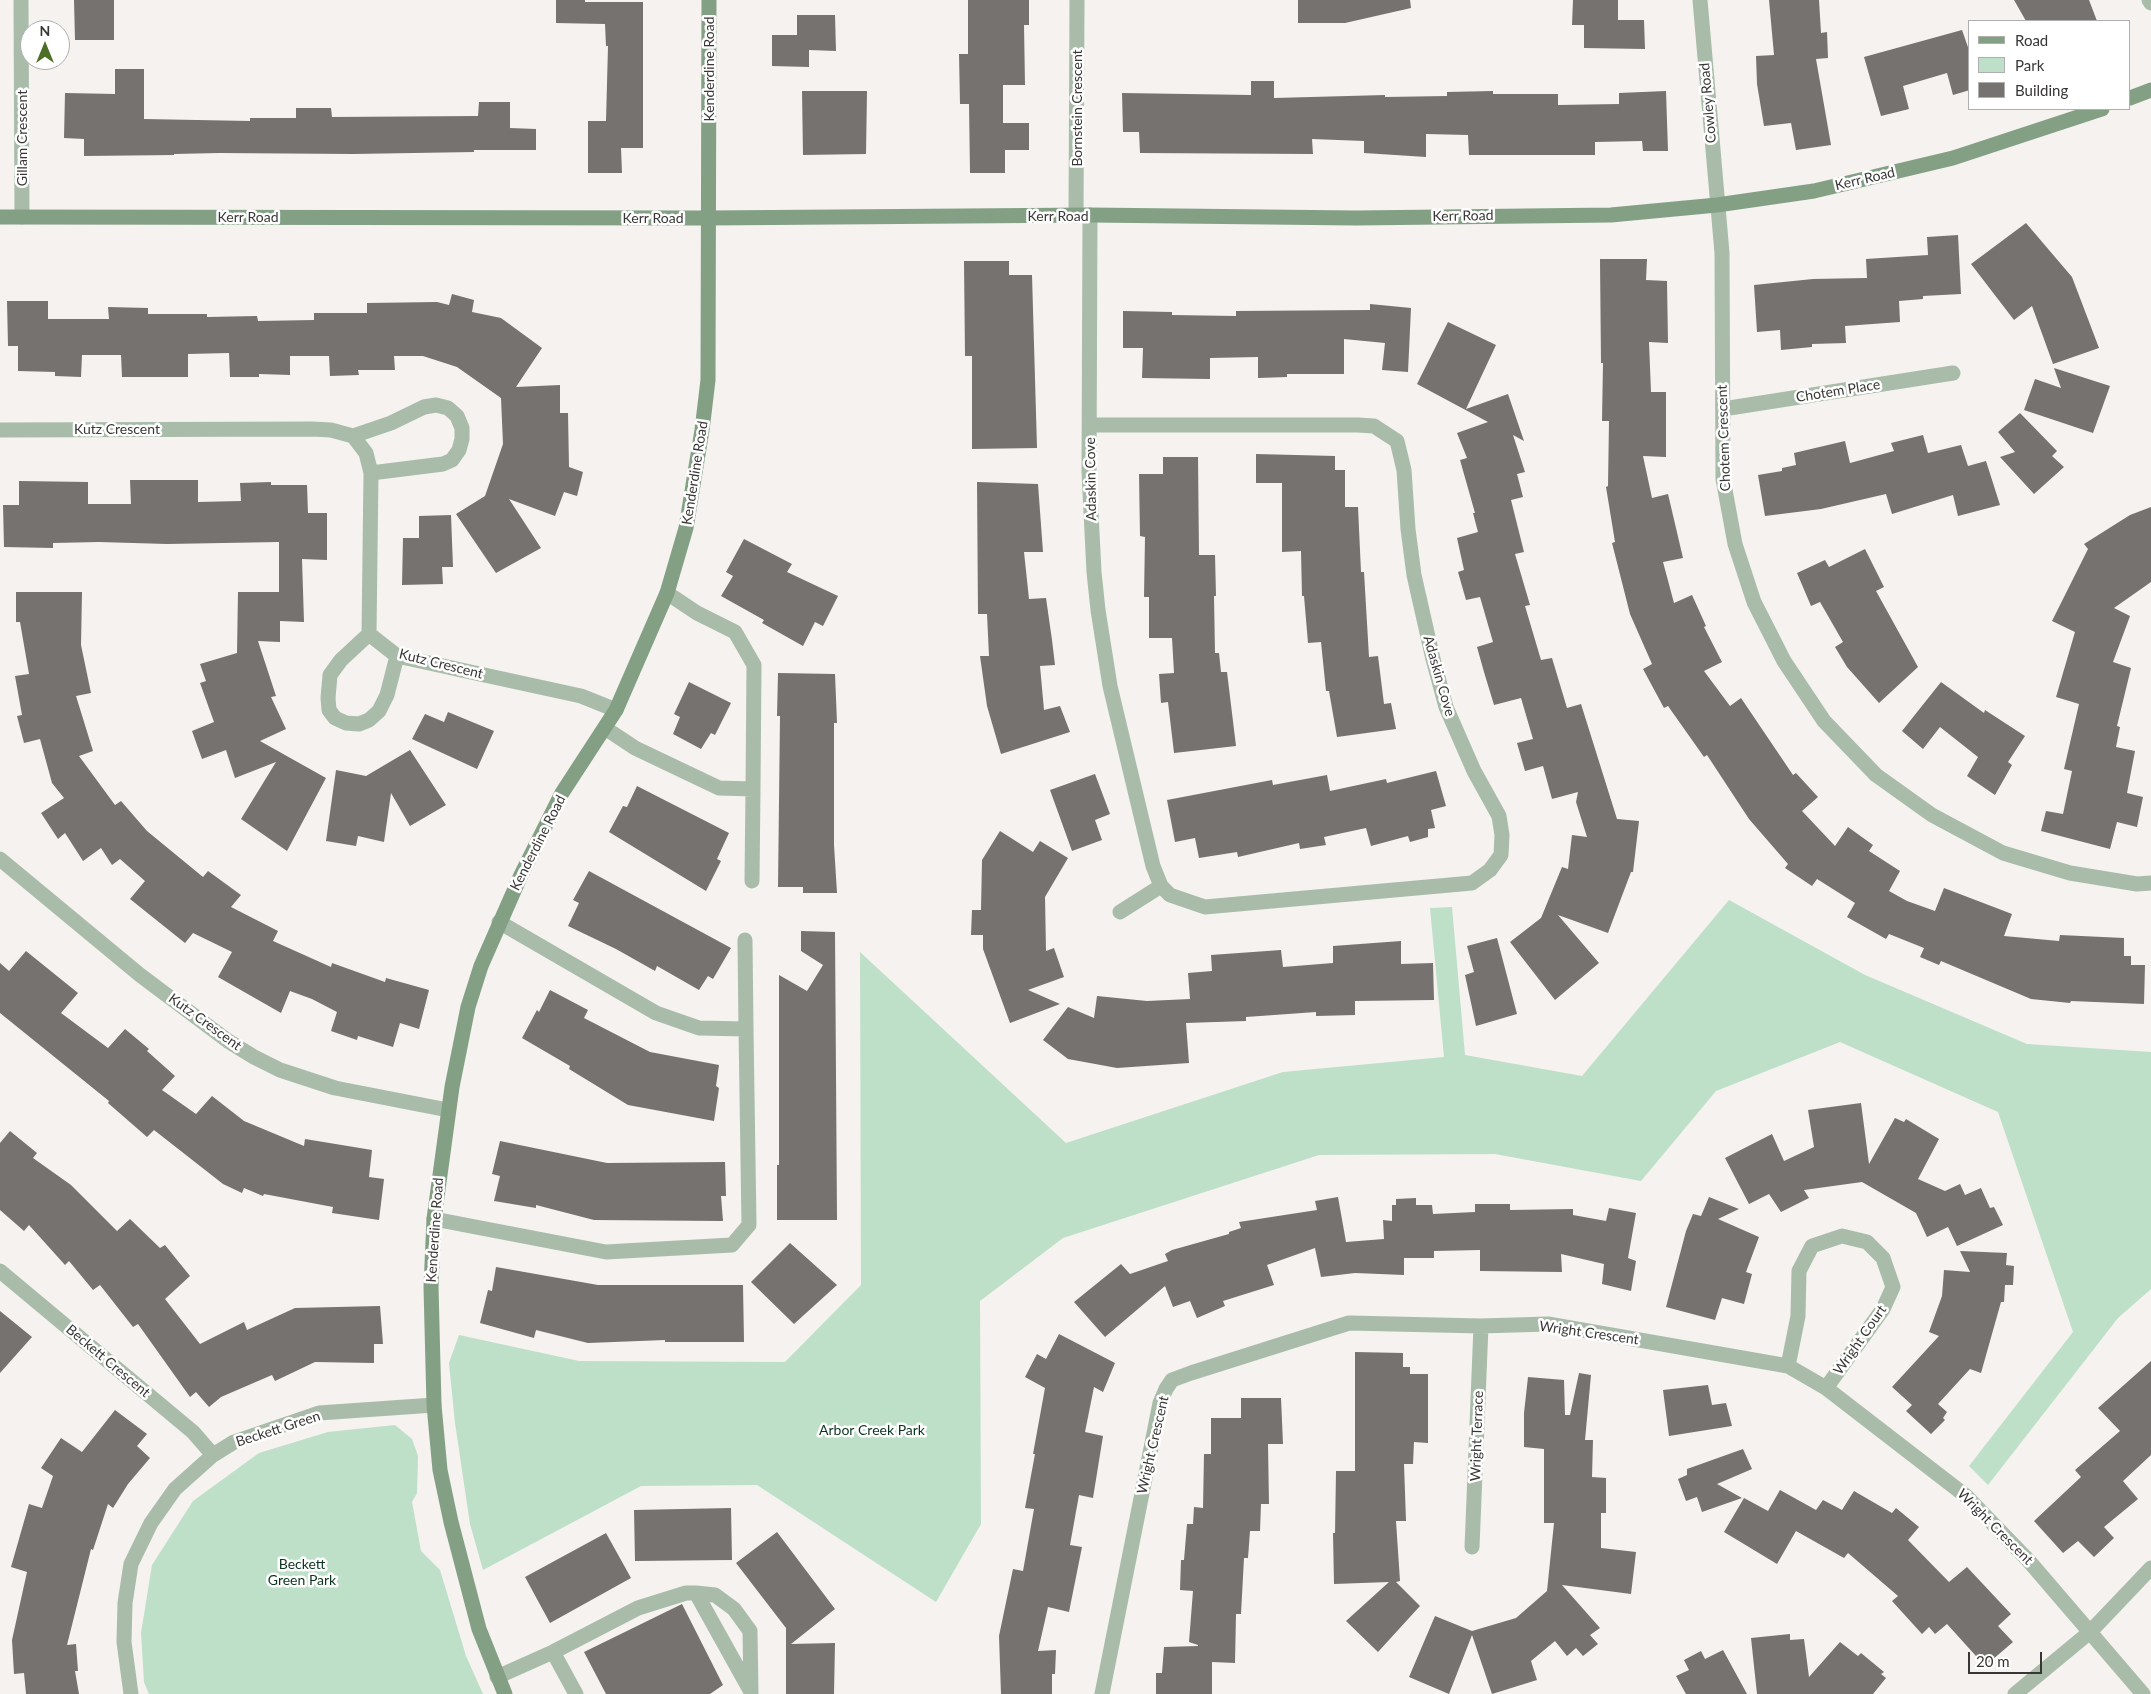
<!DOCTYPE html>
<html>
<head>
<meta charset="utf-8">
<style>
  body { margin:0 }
  #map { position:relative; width:2151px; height:1694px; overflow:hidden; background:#f5f2ef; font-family:Lato,sans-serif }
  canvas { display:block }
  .legend { position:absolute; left:1968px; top:20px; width:162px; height:90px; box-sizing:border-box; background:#fff; border:1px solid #afafaf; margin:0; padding:6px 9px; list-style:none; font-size:15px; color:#383736 }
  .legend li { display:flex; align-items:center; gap:10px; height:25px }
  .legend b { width:25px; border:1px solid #afafaf }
  .north { position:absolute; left:20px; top:20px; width:50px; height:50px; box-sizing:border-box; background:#fff; border:1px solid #afafaf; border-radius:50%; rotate:0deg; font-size:14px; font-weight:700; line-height:20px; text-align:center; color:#383736 }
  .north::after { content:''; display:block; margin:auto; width:18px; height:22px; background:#4c6f27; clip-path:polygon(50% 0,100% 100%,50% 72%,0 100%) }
  .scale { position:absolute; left:1968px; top:1652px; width:74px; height:22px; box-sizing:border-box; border:2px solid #383736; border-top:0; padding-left:6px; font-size:15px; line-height:18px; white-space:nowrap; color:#383736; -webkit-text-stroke:4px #fff; paint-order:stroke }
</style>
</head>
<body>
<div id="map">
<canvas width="2151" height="1694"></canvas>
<ul class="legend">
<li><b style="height:6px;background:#83a085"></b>Road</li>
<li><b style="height:14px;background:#bedfc8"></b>Park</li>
<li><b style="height:14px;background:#757270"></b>Building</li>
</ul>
<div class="north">N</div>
<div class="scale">20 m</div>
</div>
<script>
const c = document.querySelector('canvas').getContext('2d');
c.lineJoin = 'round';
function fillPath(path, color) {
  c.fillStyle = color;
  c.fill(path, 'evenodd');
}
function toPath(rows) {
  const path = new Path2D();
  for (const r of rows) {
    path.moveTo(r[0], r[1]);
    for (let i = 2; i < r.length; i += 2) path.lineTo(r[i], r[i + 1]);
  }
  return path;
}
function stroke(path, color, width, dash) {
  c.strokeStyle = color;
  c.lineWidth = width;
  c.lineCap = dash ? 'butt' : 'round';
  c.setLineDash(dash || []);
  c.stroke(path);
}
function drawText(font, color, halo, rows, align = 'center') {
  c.font = font + ' Lato,sans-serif';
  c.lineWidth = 5;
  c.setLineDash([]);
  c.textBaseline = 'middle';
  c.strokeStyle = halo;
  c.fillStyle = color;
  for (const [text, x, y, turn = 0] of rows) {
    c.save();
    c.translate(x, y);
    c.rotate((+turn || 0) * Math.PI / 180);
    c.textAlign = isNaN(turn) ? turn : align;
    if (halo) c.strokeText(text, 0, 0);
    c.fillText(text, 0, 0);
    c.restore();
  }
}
fillPath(toPath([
  [1729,900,1865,975,2027,1044,2151,1052,2151,1289,2118,1318,1988,1485,1969,1466,2073,1332,1998,1112,1840,1042,1716,1091,1641,1181,1495,1154,1319,1155,1063,1238,980,1301,981,1524,936,1602,757,1485,641,1486,483,1570,470,1524,455,1423,449,1363,459,1335,579,1361,785,1362,861,1285,860,952,1066,1143,1283,1072,1444,1057,1430,908,1452,907,1465,1055,1582,1076],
  [395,1425,412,1439,418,1456,417,1493,412,1502,421,1551,440,1570,466,1656,483,1694,149,1694,144,1682,141,1633,152,1565,193,1501,259,1453,328,1432]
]), '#bedfc8');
fillPath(toPath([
  [74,0,114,0,114,40,75,40],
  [556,0,585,0,585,2,643,2,643,148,621,148,622,173,588,173,588,121,606,121,608,46,606,46,605,24,556,23],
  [968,0,1029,0,1029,25,1024,25,1025,85,1003,85,1003,123,1029,123,1029,150,1005,150,1005,173,970,173,969,104,960,104,959,54,968,54],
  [1298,0,1410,0,1411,8,1345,23,1298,23],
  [1573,0,1618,0,1618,20,1644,20,1645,49,1584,48,1584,25,1572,25],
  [1769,0,1819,0,1821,33,1827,32,1828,58,1816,59,1831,145,1796,150,1791,123,1764,126,1757,84,1756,56,1774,55],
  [2014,0,2089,0,2097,21,2026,21],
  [797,15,835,15,836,51,809,50,809,67,772,66,772,35,797,35],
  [1962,30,1970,53,1970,90,1953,95,1947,73,1903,86,1909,109,1881,116,1864,57],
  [115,69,144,69,144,119,250,121,250,118,296,118,296,108,331,108,332,117,478,116,479,102,510,102,510,128,536,129,536,150,474,150,474,152,353,154,219,153,174,154,174,155,84,156,84,139,64,138,65,93,115,94],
  [1251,81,1274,81,1274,98,1385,95,1385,97,1447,96,1447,92,1493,91,1493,94,1558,94,1558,105,1619,104,1619,93,1666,91,1668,151,1643,151,1642,141,1595,142,1595,155,1469,155,1468,135,1426,134,1426,157,1364,153,1364,141,1312,139,1313,154,1140,153,1139,132,1123,132,1122,93,1251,95],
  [802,91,867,91,866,154,803,155],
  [2026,223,2072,277,2099,348,2053,364,2032,306,2014,320,1971,264],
  [1958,235,1961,294,1923,296,1923,299,1899,301,1900,322,1845,326,1846,343,1812,344,1812,347,1781,350,1780,330,1757,332,1754,285,1813,279,1867,278,1866,259,1928,255,1927,237],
  [1600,259,1647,259,1646,280,1667,281,1668,343,1649,342,1651,392,1666,392,1666,457,1643,456,1652,498,1668,494,1683,558,1663,562,1674,603,1692,595,1706,626,1704,627,1722,662,1704,671,1730,706,1741,698,1793,775,1796,773,1818,797,1802,811,1835,846,1848,827,1873,845,1869,851,1900,871,1889,891,1907,901,1935,911,1944,888,2012,914,2004,936,2059,941,2060,935,2124,938,2124,956,2131,956,2131,965,2145,965,2144,1004,2071,1001,2070,1003,2031,999,1941,961,1939,965,1920,957,1924,948,1889,934,1886,939,1847,917,1855,903,1817,879,1812,886,1785,868,1788,864,1749,819,1707,755,1704,757,1668,706,1664,708,1643,669,1652,664,1630,614,1612,543,1615,542,1606,487,1608,486,1609,421,1602,421,1603,363,1601,363],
  [964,261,1009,261,1009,275,1032,275,1037,448,972,449,972,356,965,356],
  [452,294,474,300,472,312,501,318,542,348,516,387,560,385,560,413,568,413,569,467,583,472,577,496,564,492,555,516,509,499,541,548,496,573,456,514,485,496,503,444,501,398,457,367,423,356,394,356,395,370,358,370,359,375,330,376,329,356,290,356,290,375,259,374,259,377,230,377,229,353,188,354,188,377,122,377,121,355,82,355,81,377,55,376,55,372,18,371,18,346,8,346,7,301,48,301,48,319,109,319,108,307,148,308,148,314,207,314,207,317,257,316,258,321,314,320,314,313,367,313,367,303,437,302,449,305],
  [1370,304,1411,308,1408,372,1382,370,1385,343,1344,339,1344,374,1287,374,1287,377,1258,378,1258,357,1210,358,1210,379,1142,378,1143,348,1123,348,1123,311,1172,312,1172,315,1236,316,1236,311,1370,310],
  [1448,322,1496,345,1466,409,1508,394,1524,441,1513,435,1525,472,1517,474,1523,497,1511,500,1524,552,1515,554,1530,605,1525,606,1541,660,1552,658,1567,708,1581,704,1617,819,1639,821,1633,872,1631,872,1608,933,1558,915,1599,963,1555,1000,1510,942,1541,918,1562,867,1568,869,1572,835,1587,837,1576,802,1578,792,1552,799,1543,766,1525,771,1517,743,1533,739,1521,698,1494,705,1484,672,1477,647,1493,642,1480,597,1466,600,1458,572,1464,570,1457,538,1478,532,1473,513,1475,513,1460,460,1467,458,1457,433,1488,422,1417,384],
  [2054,368,2110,386,2093,433,2024,410,2035,379,2061,388],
  [2020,413,2057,451,2052,456,2064,467,2034,494,2000,457,2015,452,1998,432],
  [1923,435,1928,453,1961,445,1968,466,1986,461,2000,505,1958,516,1953,495,1892,514,1886,494,1821,509,1765,516,1758,475,1782,471,1782,468,1796,465,1794,453,1845,441,1850,463,1894,451,1891,443],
  [1256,454,1335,456,1335,470,1345,470,1345,507,1358,507,1361,572,1364,572,1369,657,1378,656,1384,704,1391,703,1396,729,1337,737,1329,691,1326,691,1321,642,1308,643,1304,596,1302,596,1301,551,1282,552,1282,483,1256,483],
  [1163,457,1198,457,1199,555,1215,555,1216,596,1214,596,1215,653,1219,653,1221,672,1227,672,1236,746,1174,753,1168,702,1161,703,1159,674,1174,673,1172,638,1149,638,1149,597,1144,597,1145,537,1140,536,1139,474,1163,474],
  [130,480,198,480,198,502,241,501,240,483,271,482,271,485,307,485,308,513,327,513,327,560,302,559,304,622,280,621,280,642,258,641,276,696,271,697,286,729,260,741,326,778,287,851,241,819,276,762,235,778,226,750,202,759,192,731,214,722,200,683,206,681,200,664,237,653,238,592,279,592,279,542,167,544,99,542,53,543,53,548,4,547,3,505,19,505,19,481,88,482,88,504,131,504],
  [977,482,1038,484,1043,552,1024,552,1029,599,1046,598,1052,640,1055,665,1040,666,1044,710,1060,706,1070,732,1001,754,987,706,980,656,989,656,987,614,978,614],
  [2151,507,2151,582,2114,608,2130,616,2113,662,2131,668,2117,726,2120,727,2116,747,2135,751,2127,793,2143,797,2137,827,2117,822,2110,849,2041,831,2046,811,2063,814,2072,771,2064,769,2079,704,2056,697,2075,632,2052,621,2088,549,2084,544,2130,515],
  [451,515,453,567,442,567,443,584,402,585,403,538,419,538,419,516],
  [744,539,792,564,787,572,838,596,823,626,815,622,803,646,762,623,764,620,721,596,733,576,726,572],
  [1865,549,1884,587,1876,591,1918,667,1879,703,1847,667,1835,647,1843,642,1820,602,1811,606,1797,573,1825,560,1829,567],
  [16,592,82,592,81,645,91,693,76,696,93,751,79,756,115,805,121,801,147,831,203,877,208,871,241,895,231,907,278,931,273,941,331,967,332,963,385,982,386,978,429,990,419,1029,400,1023,393,1047,358,1036,357,1040,331,1031,337,1012,312,999,290,991,281,1013,218,977,232,952,193,933,185,943,130,899,145,881,120,859,112,865,101,848,83,861,65,833,58,839,41,813,64,798,52,783,40,739,24,743,17,716,22,715,15,676,29,674,20,622,16,622],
  [778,673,835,674,837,723,834,723,834,845,837,893,803,893,803,887,778,887,780,716,777,716],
  [689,682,731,703,715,735,711,733,701,749,673,734,680,717,674,714],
  [1941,682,1984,713,1985,710,2025,736,2008,762,2012,765,1995,795,1967,776,1978,757,1940,727,1923,749,1902,731],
  [448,712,494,731,477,769,412,739,425,714,444,722],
  [410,750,446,805,410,826,391,793,384,842,358,836,356,846,326,841,336,770,366,776],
  [1436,771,1446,806,1431,810,1435,828,1428,829,1428,837,1410,842,1408,836,1371,846,1366,828,1324,837,1326,845,1300,849,1299,843,1238,857,1237,852,1199,858,1195,838,1175,842,1167,800,1272,780,1273,785,1327,775,1330,791,1386,779,1387,783],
  [1095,774,1110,814,1095,820,1102,840,1072,851,1050,790],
  [637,786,729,833,717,859,721,861,706,891,609,832,623,806,627,807],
  [1000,831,1033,852,1040,841,1068,858,1045,897,1046,951,1054,948,1064,977,1028,990,1060,1004,1010,1023,983,949,983,935,971,935,972,910,981,910,982,860],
  [589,871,731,948,713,979,708,976,699,990,657,966,655,971,616,949,568,926,579,903,573,900],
  [801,931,835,932,837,1220,777,1220,777,1165,779,1165,779,975,807,991,823,965,801,951],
  [1497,938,1517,1014,1476,1026,1465,975,1474,972,1467,946],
  [1401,941,1401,964,1433,963,1434,1000,1355,1001,1355,1015,1316,1016,1316,1012,1246,1017,1246,1021,1186,1023,1189,1063,1117,1068,1068,1059,1043,1040,1068,1007,1094,1018,1097,996,1147,1001,1190,999,1188,973,1212,971,1211,955,1281,950,1283,967,1333,963,1333,946],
  [26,951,78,993,61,1013,108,1048,125,1029,149,1049,147,1051,175,1076,162,1090,196,1114,212,1096,244,1121,304,1146,305,1139,372,1150,369,1177,384,1179,379,1220,332,1213,333,1207,264,1194,263,1196,244,1188,242,1193,223,1184,154,1130,147,1137,108,1103,109,1101,0,1013,0,963,9,971],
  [550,990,588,1010,584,1018,650,1052,719,1065,716,1086,719,1088,714,1121,628,1105,569,1069,570,1066,522,1038,537,1010,539,1012],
  [1861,1103,1869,1164,1895,1118,1904,1122,1906,1119,1939,1139,1918,1179,1945,1191,1960,1184,1965,1195,1981,1188,1990,1208,1994,1207,2003,1225,1957,1246,1948,1227,1927,1237,1916,1213,1862,1182,1804,1190,1809,1198,1781,1212,1769,1194,1749,1204,1725,1158,1772,1134,1784,1161,1814,1147,1808,1110],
  [10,1131,37,1153,33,1158,71,1185,117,1231,130,1219,160,1248,165,1245,190,1276,165,1299,200,1344,244,1322,247,1330,295,1308,380,1306,383,1344,374,1344,374,1363,315,1362,275,1381,272,1375,221,1397,209,1407,196,1392,190,1397,138,1324,133,1327,100,1285,93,1290,69,1261,65,1265,29,1225,24,1231,0,1210,0,1143],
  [500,1141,607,1163,725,1162,726,1196,721,1196,723,1221,594,1220,536,1205,536,1208,494,1201,500,1176,492,1174],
  [1338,1197,1346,1242,1384,1239,1383,1220,1392,1221,1392,1205,1396,1205,1396,1199,1416,1198,1416,1205,1432,1205,1433,1214,1475,1212,1475,1204,1510,1204,1510,1210,1573,1209,1573,1215,1606,1221,1609,1208,1636,1213,1628,1258,1636,1261,1631,1291,1602,1284,1604,1264,1561,1254,1562,1272,1480,1271,1480,1250,1434,1251,1434,1258,1404,1258,1404,1275,1355,1273,1321,1277,1315,1248,1267,1265,1274,1285,1223,1301,1225,1306,1197,1318,1190,1301,1173,1307,1165,1286,1105,1337,1074,1302,1121,1264,1130,1274,1168,1261,1165,1254,1172,1250,1229,1234,1229,1232,1241,1228,1239,1222,1317,1210,1315,1201],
  [1709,1197,1739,1209,1718,1219,1759,1237,1746,1272,1752,1274,1744,1304,1722,1298,1715,1320,1666,1307,1686,1231,1693,1214,1701,1216],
  [790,1243,837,1285,794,1324,751,1282],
  [1960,1251,2007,1253,2006,1265,2014,1266,2013,1285,2005,1285,2004,1302,2001,1302,1981,1373,1970,1369,1938,1404,1947,1412,1943,1418,1945,1420,1931,1434,1906,1411,1912,1405,1892,1387,1939,1336,1929,1332,1942,1296,1944,1270,1970,1272],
  [496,1267,598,1285,743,1285,744,1342,665,1342,665,1340,588,1343,536,1330,534,1338,480,1323,488,1290,492,1291],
  [0,1311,32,1337,0,1373],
  [1059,1334,1115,1363,1103,1392,1094,1387,1085,1432,1103,1436,1093,1498,1079,1495,1070,1545,1082,1547,1069,1612,1048,1607,1038,1651,1056,1650,1055,1674,1052,1674,1052,1694,1001,1694,999,1636,1013,1569,1023,1571,1034,1509,1025,1508,1035,1454,1033,1454,1045,1388,1025,1377,1037,1354,1046,1359],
  [1355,1352,1403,1353,1403,1367,1410,1367,1410,1374,1428,1374,1428,1443,1414,1442,1413,1464,1404,1464,1406,1521,1396,1521,1400,1581,1396,1582,1420,1606,1378,1652,1346,1621,1389,1582,1334,1584,1333,1533,1335,1533,1336,1471,1355,1471],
  [2151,1361,2151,1455,2123,1481,2138,1499,2104,1527,2114,1538,2094,1557,2078,1541,2063,1553,2034,1521,2081,1477,2075,1470,2120,1431,2098,1408],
  [1579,1373,1591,1375,1585,1440,1593,1440,1592,1477,1606,1478,1606,1513,1601,1513,1601,1548,1636,1552,1631,1594,1562,1585,1600,1628,1590,1635,1598,1644,1583,1656,1576,1648,1567,1656,1555,1641,1531,1661,1537,1680,1492,1694,1472,1635,1449,1694,1409,1677,1435,1616,1472,1631,1516,1618,1547,1591,1554,1523,1544,1523,1544,1449,1524,1447,1524,1413,1528,1377,1564,1380,1565,1415,1570,1415],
  [1708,1385,1712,1405,1726,1403,1732,1426,1669,1436,1663,1390],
  [1241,1398,1281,1398,1283,1444,1268,1444,1269,1504,1261,1504,1260,1531,1250,1531,1248,1558,1244,1558,1241,1614,1236,1614,1235,1663,1212,1662,1212,1694,1156,1694,1156,1673,1162,1673,1164,1647,1198,1646,1198,1645,1189,1642,1193,1591,1180,1590,1181,1560,1184,1560,1187,1524,1193,1524,1194,1507,1203,1508,1204,1454,1211,1454,1211,1418,1241,1418],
  [115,1410,147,1434,137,1446,150,1458,128,1484,113,1508,108,1504,93,1550,91,1549,67,1645,76,1644,78,1671,75,1671,79,1694,26,1694,24,1673,14,1674,12,1640,27,1572,11,1567,29,1504,42,1508,53,1476,41,1468,61,1438,82,1452],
  [1743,1449,1752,1469,1717,1484,1742,1498,1702,1512,1697,1497,1686,1501,1678,1479,1687,1475,1687,1469],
  [1780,1490,1816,1510,1823,1500,1842,1510,1854,1491,1892,1513,1896,1508,1919,1527,1908,1540,1949,1582,1967,1567,2011,1614,1998,1626,2013,1642,1985,1666,1947,1624,1935,1634,1929,1627,1922,1634,1892,1601,1898,1596,1848,1553,1844,1558,1796,1531,1777,1564,1724,1532,1744,1498,1768,1511],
  [731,1508,732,1560,635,1561,634,1510],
  [777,1532,835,1609,791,1644,835,1643,834,1694,786,1694,786,1628,736,1563],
  [606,1533,631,1578,550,1623,525,1577],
  [682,1604,723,1685,710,1694,606,1694,584,1652],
  [1790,1634,1790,1640,1804,1639,1809,1677,1840,1642,1858,1656,1861,1653,1884,1672,1881,1674,1886,1678,1873,1694,1757,1694,1751,1638],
  [1723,1650,1747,1694,1686,1694,1676,1676,1689,1670,1684,1660,1701,1651,1705,1659]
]), '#757270');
stroke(toPath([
  [21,0,22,217],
  [1700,0,1722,253,1723,479,1735,544,1754,602,1784,661,1824,721,1876,775,1932,815,2003,853,2070,873,2137,884,2151,883],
  [2149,0,2151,3],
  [1090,215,1089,472,1094,572,1098,610,1110,686,1153,866,1161,886,1170,895,1205,907,1472,883,1490,870,1501,855,1502,835,1499,816,1474,771,1446,707,1433,659,1414,575,1408,529,1404,470,1397,441,1374,426,1358,425,1090,425],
  [1076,216,1077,0],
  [1723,409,1953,373],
  [0,430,312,429,331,430,353,436,366,453,371,473,369,634,397,656,581,696,616,710],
  [353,436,391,423,424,407,436,405,448,408,457,416,462,428,462,439,459,450,452,460,443,464,371,473],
  [369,634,341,660,330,675,328,698,329,710,335,718,346,723,359,724,369,720,379,711,387,695,397,656],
  [605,728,635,748,719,788,753,789,754,665,735,632,697,613,667,593],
  [0,859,140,975,228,1041,254,1057,280,1070,335,1088,448,1110],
  [752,881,753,789],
  [1120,912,1161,886],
  [745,940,746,1029],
  [434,1219,606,1252,732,1245,749,1225,746,1029,699,1028,656,1013,499,922],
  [0,1271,193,1432,213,1455],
  [1788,1366,1798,1316,1799,1271,1812,1246,1842,1236,1867,1242,1883,1258,1893,1287,1883,1309,1826,1388],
  [1472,1547,1481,1326],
  [696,1593,750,1690],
  [553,1652,576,1694],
  [497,1677,553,1652,638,1608,686,1593,696,1593,715,1595,734,1609,750,1631,751,1694],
  [131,1694,124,1642,125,1603,131,1564,151,1523,175,1489,213,1455,234,1442,319,1413,434,1405],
  [1102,1694,1160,1403,1166,1389,1172,1380,1191,1373,1349,1323,1481,1326,1548,1324,1788,1366,1826,1388,1966,1496,2028,1560,2143,1694],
  [2015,1694,2090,1632,2151,1568]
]), '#a8bca9', 15);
stroke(toPath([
  [2130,98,2151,90],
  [0,217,708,218,1090,215,1356,218,1611,215,1717,205,1814,191,1953,158,2102,109],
  [505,1694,479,1629,451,1522,440,1470,434,1405,431,1287,434,1219,452,1087,468,1007,481,966,521,875,562,793,616,710,667,593,686,528,702,430,708,380,709,0]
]), '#83a085', 15);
drawText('14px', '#383736', '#fff', [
  ["Kenderdine Road",709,69,-90],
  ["Cowley Road",1708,103,-95],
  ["Bornstein Crescent",1077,108,-90],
  ["Gillam Crescent",22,138,-90],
  ["Kerr Road",1865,179,-13],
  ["Kerr Road",1058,216],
  ["Kerr Road",1463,216,-1],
  ["Kerr Road",248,217],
  ["Kerr Road",653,218],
  ["Chotem Place",1838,391,-9],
  ["Kutz Crescent",117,429],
  ["Chotem Crescent",1724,438,-92],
  ["Kenderdine Road",695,473,-81],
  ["Adaskin Cove",1091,479,-91],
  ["Kutz Crescent",441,664,14],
  ["Adaskin Cove",1439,676,74],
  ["Kenderdine Road",538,843,-63],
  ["Kutz Crescent",205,1022,36],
  ["Kenderdine Road",435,1230,-86],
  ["Wright Crescent",1589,1333,8],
  ["Wright Court",1860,1340,-55],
  ["Beckett Crescent",108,1361,40],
  ["Beckett Green",278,1429,-18],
  ["Wright Terrace",1477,1436,-88],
  ["Wright Crescent",1153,1445,-77],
  ["Wright Crescent",1995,1527,45]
]);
drawText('14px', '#0b351e', '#fff', [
  ["Arbor Creek Park",872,1430],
  ["Beckett",302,1564],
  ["Green Park",302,1580]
]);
</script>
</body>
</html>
